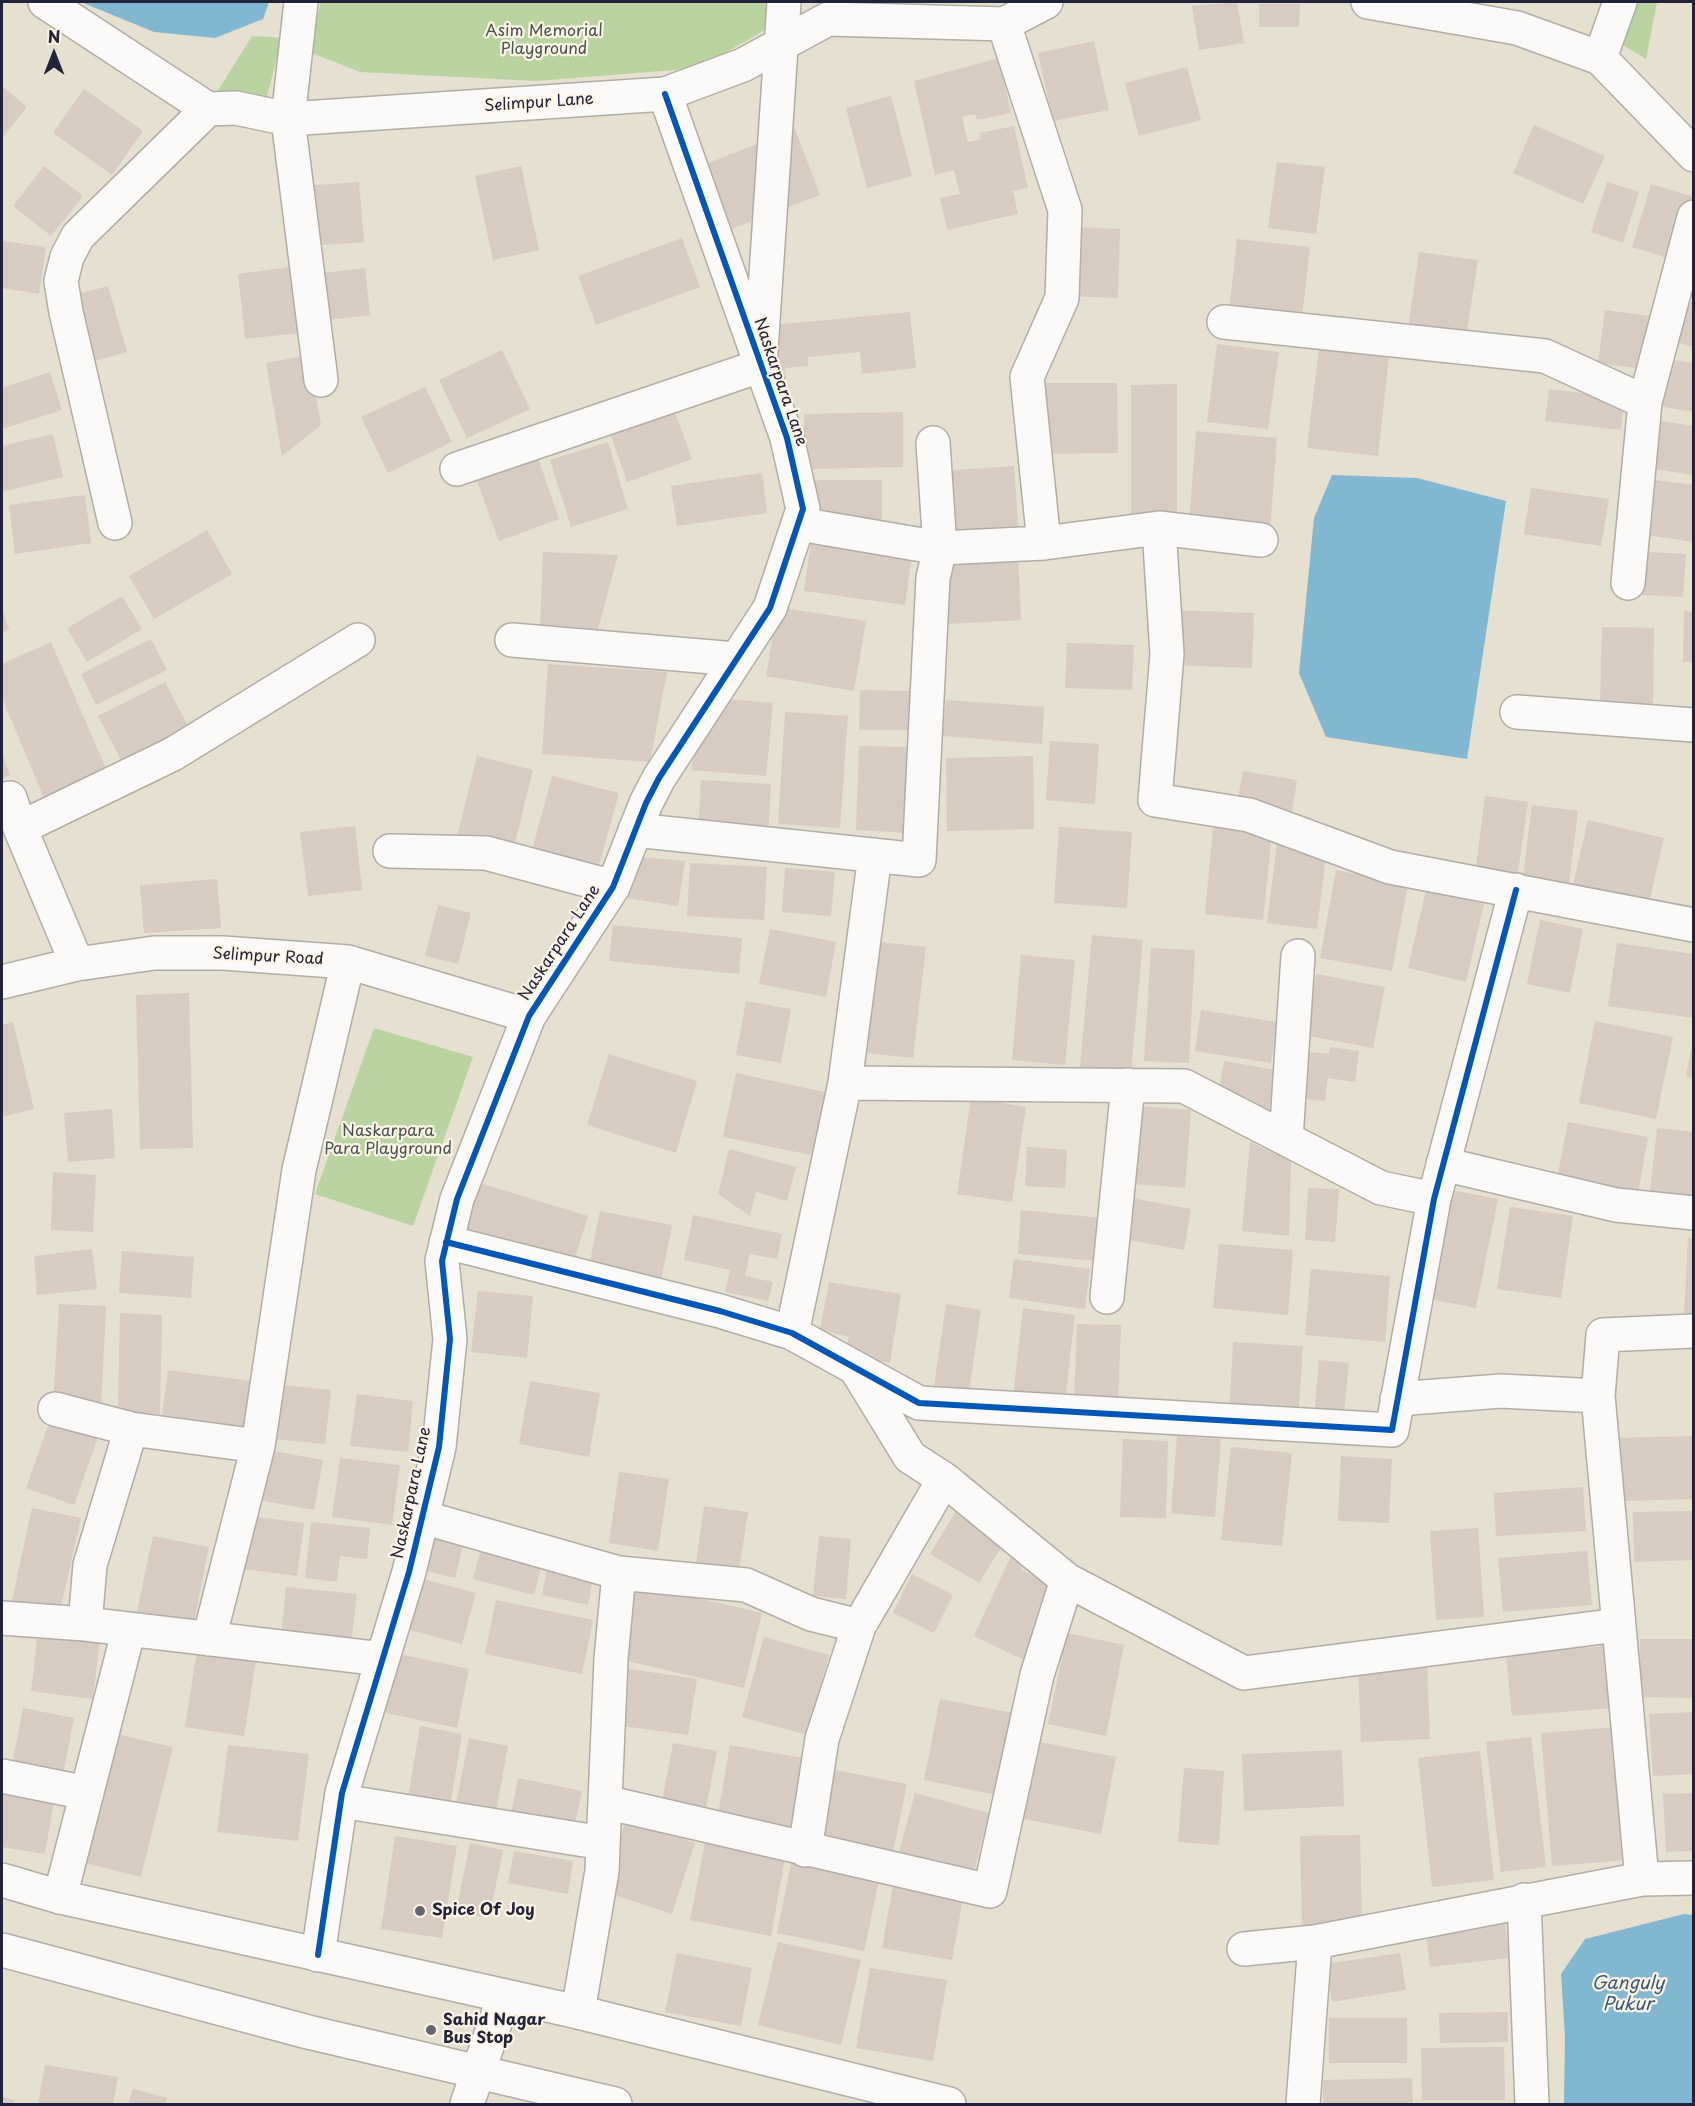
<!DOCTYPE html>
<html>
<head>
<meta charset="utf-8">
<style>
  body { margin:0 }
  #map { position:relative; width:1695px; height:2106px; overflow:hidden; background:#e5e0cf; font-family:"Playpen Sans",sans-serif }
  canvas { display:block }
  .frame { position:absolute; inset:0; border:3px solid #22223b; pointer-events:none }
  .north { position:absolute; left:24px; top:24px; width:60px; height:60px; -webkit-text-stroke:4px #fcf5e5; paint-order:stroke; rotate:0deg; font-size:16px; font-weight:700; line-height:24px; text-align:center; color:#22223b }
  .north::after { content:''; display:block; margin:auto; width:21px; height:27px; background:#22223b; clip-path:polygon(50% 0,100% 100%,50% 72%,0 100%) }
</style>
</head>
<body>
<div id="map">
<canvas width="1695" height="2106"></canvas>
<div class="frame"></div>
<div class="north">N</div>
</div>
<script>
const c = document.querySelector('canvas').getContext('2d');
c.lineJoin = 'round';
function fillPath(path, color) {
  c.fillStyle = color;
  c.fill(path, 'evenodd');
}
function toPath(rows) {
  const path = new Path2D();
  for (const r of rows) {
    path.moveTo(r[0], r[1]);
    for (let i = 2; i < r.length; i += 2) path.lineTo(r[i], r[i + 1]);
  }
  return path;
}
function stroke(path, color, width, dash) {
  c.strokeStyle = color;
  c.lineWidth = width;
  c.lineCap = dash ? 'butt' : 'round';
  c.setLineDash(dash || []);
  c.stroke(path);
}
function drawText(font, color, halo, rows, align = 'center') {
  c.font = font + ' "Playpen Sans",sans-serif';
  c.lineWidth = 4.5;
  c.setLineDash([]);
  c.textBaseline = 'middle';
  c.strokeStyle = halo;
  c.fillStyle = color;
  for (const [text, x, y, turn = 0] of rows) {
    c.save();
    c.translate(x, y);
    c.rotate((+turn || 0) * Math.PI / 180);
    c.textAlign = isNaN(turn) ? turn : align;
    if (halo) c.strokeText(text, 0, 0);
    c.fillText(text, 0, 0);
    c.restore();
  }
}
fillPath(toPath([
  [321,2,772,2,782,20,699,68,536,81,360,72,307,51],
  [1601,2,1657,2,1646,59,1599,30],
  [252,36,282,38,266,100,217,92],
  [374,1028,473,1057,413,1226,315,1194]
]), '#bad4a1');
fillPath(toPath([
  [81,2,269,2,263,19,215,38,154,32],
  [1332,475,1417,478,1506,501,1467,759,1326,737,1299,673,1314,518],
  [1684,1914,1693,1915,1693,2104,1564,2104,1565,2037,1561,1974,1585,1939]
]), '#81b7d0');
fillPath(toPath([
  [1237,2,1244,43,1199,50,1192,6],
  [1259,4,1300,4,1299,27,1259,27],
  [1094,41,1109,110,1053,121,1038,53],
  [999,58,1011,113,977,120,975,114,962,117,968,142,981,139,980,133,1014,126,1028,188,1013,191,1018,214,947,230,940,198,960,194,954,170,935,175,914,81],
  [1187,67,1201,120,1139,136,1125,83],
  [2,86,27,107,2,138],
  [84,89,143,131,112,175,53,133],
  [891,96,912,176,867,188,846,108],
  [1534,125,1605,156,1583,204,1513,173],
  [795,129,820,195,726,231,701,166],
  [1277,162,1325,167,1316,234,1268,228],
  [44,166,83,196,51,236,13,206],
  [521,166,539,250,493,260,475,176],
  [359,182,364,242,307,246,303,186],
  [1607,182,1639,192,1623,243,1591,232],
  [1651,184,1694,197,1675,260,1632,247],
  [1071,227,1120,229,1118,298,1070,296],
  [682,238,700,287,596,325,578,276],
  [1237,239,1310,247,1302,317,1229,310],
  [2,241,46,247,39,294,2,288],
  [1419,252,1478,260,1466,337,1408,329],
  [291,267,299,333,245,339,238,274],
  [365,268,370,315,319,321,314,274],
  [108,286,127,352,94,361,74,295],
  [1687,302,1694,303,1694,347,1676,342],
  [1605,310,1658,317,1651,370,1598,363],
  [910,312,916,368,862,374,860,352,808,357,808,366,785,368,786,378,769,379,764,326],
  [1217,344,1279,352,1268,429,1207,422],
  [1319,348,1389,356,1378,456,1307,448],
  [502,350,530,409,467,438,439,380],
  [309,355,321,425,282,456,266,363],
  [1666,359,1694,363,1694,412,1658,406],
  [50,372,62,410,2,429,2,388],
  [1037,383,1117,383,1118,453,1037,454],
  [1177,384,1177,516,1131,516,1131,385],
  [425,387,452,442,388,473,361,417],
  [1549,389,1625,398,1621,430,1545,421],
  [671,402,692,459,627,482,607,425],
  [903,412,903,467,804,469,804,414],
  [1654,420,1694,426,1694,475,1647,468],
  [1196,431,1277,438,1270,531,1189,525],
  [53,434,63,477,2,492,2,446],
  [608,442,628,509,571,527,550,460],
  [535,449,559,519,499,541,473,471],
  [1014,466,1019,537,946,541,942,471],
  [762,473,767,513,677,526,671,486],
  [1648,479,1694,485,1694,542,1640,534],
  [808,480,882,480,882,521,808,521],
  [1531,488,1609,499,1601,546,1524,534],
  [85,495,91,543,15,554,9,505],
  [207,530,232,574,154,619,129,576],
  [811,542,912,556,905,605,804,591],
  [1633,551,1686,554,1683,597,1630,594],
  [543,552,618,555,598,629,540,630],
  [1018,554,1021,620,948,624,945,557],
  [122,596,142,629,87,662,67,628],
  [778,607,866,621,854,691,766,676],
  [2,608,9,629,2,633],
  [1171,610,1254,613,1252,668,1169,665],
  [1684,611,1694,612,1694,662,1683,662],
  [1602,627,1654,628,1653,704,1600,703],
  [151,639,167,670,96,705,81,674],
  [51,642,108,773,45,800,2,698,2,664],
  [1067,643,1134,645,1132,690,1065,688],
  [548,664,667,672,650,762,542,754],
  [165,682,189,728,122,762,98,716],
  [860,690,912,691,912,730,859,730],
  [714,698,773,703,766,776,691,770,696,738,707,739],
  [946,700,1044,707,1042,744,943,736],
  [785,712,848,716,840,828,778,824],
  [1050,741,1099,744,1095,804,1046,800],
  [859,746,912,747,909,833,856,830],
  [2,753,10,775,2,779],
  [477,756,533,770,513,851,457,837],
  [1033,756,1034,829,947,831,946,758],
  [1243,771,1297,780,1291,818,1236,809],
  [552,776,619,793,596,876,530,858],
  [701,780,771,784,768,835,698,830],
  [1485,796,1528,802,1517,879,1475,874],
  [1532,805,1578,811,1568,890,1522,884],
  [1588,820,1664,838,1649,903,1573,885],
  [355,826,362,890,308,896,300,832],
  [1059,827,1132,832,1127,908,1054,903],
  [1213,828,1272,834,1263,920,1205,914],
  [1277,843,1327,849,1317,929,1267,923],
  [639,857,685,861,678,906,626,898],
  [690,863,767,867,764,920,687,916],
  [785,868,835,872,831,916,782,912],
  [1336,870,1408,884,1392,971,1320,958],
  [217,879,221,928,144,933,140,885],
  [1426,890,1484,904,1466,982,1408,968],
  [438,905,471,913,458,964,425,956],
  [1540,920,1583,929,1570,993,1527,984],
  [613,925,742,938,739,974,609,961],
  [770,929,836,942,826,997,759,984],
  [1092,935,1143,940,1131,1072,1080,1067],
  [870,941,926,947,913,1058,858,1052],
  [1617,943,1694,954,1694,1018,1608,1006],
  [1151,948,1195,950,1189,1063,1144,1061],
  [1021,955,1075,960,1065,1065,1012,1060],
  [1316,974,1385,987,1373,1048,1304,1035],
  [189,993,193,1148,140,1149,136,995],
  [746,1001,791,1009,781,1063,736,1055],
  [1201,1010,1277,1022,1271,1063,1195,1051],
  [1595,1021,1673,1037,1656,1119,1579,1103],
  [13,1022,34,1109,2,1117,2,1025],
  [1692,1044,1694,1044,1694,1078,1686,1076],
  [1330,1047,1359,1051,1355,1082,1328,1078,1325,1101,1294,1098,1300,1051,1329,1054],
  [609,1054,697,1081,676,1153,587,1125],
  [1224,1061,1276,1070,1267,1120,1245,1115,1248,1098,1219,1091],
  [736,1073,834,1094,821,1157,723,1137],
  [971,1098,1026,1107,1012,1202,957,1194],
  [1129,1105,1191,1110,1185,1188,1123,1183],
  [112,1109,115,1158,68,1162,64,1113],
  [1568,1122,1648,1137,1638,1193,1557,1179],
  [1657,1128,1694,1132,1694,1203,1649,1199],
  [1250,1142,1291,1161,1289,1236,1242,1231],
  [1027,1147,1067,1150,1065,1188,1025,1186],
  [729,1149,796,1167,787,1201,756,1192,750,1216,718,1194],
  [53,1172,96,1175,93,1232,51,1230],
  [473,1181,588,1216,572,1267,457,1233],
  [1308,1188,1339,1189,1335,1242,1305,1240],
  [1440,1188,1498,1199,1476,1308,1419,1297],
  [1126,1197,1191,1209,1184,1250,1118,1238],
  [1510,1207,1573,1216,1561,1298,1497,1289],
  [1021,1210,1101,1218,1097,1261,1018,1254],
  [600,1211,672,1225,660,1286,588,1272],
  [693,1215,782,1234,777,1259,750,1254,745,1276,773,1282,768,1301,725,1292,730,1270,684,1260],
  [1688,1238,1694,1239,1694,1319,1684,1319],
  [1219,1244,1293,1250,1288,1315,1213,1308],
  [92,1249,97,1289,37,1295,34,1256],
  [122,1251,194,1257,191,1298,119,1293],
  [1014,1259,1090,1269,1085,1309,1009,1298],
  [1311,1269,1390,1276,1385,1342,1305,1335],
  [829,1282,901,1294,890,1363,845,1354,849,1337,820,1330],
  [478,1291,533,1296,527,1358,471,1352],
  [59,1304,106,1306,101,1409,53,1407],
  [946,1304,981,1310,968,1398,933,1393],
  [1023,1308,1075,1315,1065,1402,1013,1396],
  [120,1313,162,1315,160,1414,118,1412],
  [1077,1324,1121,1325,1118,1403,1074,1402],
  [1233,1342,1303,1346,1298,1420,1229,1416],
  [1319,1360,1349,1363,1343,1420,1314,1418],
  [168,1370,251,1381,244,1433,161,1422],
  [530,1381,600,1393,589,1457,519,1444],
  [271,1384,331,1390,325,1444,265,1438],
  [357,1394,413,1401,408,1452,350,1446],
  [53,1412,101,1429,74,1505,26,1488],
  [1177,1436,1221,1439,1215,1517,1171,1513],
  [1694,1436,1694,1499,1619,1501,1616,1438],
  [1123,1439,1168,1441,1166,1518,1120,1517],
  [1231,1447,1292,1453,1282,1546,1221,1540],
  [262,1449,323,1460,314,1510,253,1499],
  [1341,1456,1392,1459,1389,1523,1338,1521],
  [340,1458,400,1465,392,1525,332,1517],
  [619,1472,669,1479,658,1551,609,1543],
  [1583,1487,1586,1531,1496,1536,1494,1493],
  [704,1506,748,1512,739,1570,696,1563],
  [32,1508,81,1518,60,1611,12,1601],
  [956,1511,1005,1541,979,1583,930,1554],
  [1694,1511,1694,1560,1634,1562,1633,1512],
  [250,1516,304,1523,297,1576,243,1569],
  [311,1522,370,1528,367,1559,340,1556,337,1582,305,1578],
  [1478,1528,1484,1617,1436,1620,1430,1531],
  [423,1532,464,1541,455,1578,415,1568],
  [153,1536,209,1547,193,1627,136,1615],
  [819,1536,851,1539,846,1599,813,1596],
  [481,1548,542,1564,534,1595,473,1579],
  [1587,1551,1592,1605,1503,1612,1498,1558],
  [1011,1556,1025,1563,1021,1570,1060,1589,1026,1661,974,1636],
  [547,1569,593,1579,588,1605,542,1595],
  [912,1574,953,1595,934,1633,893,1613],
  [412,1576,476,1593,462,1644,399,1627],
  [632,1583,762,1613,744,1688,614,1658],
  [286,1587,357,1594,351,1644,281,1637],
  [496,1600,593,1620,582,1674,485,1654],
  [38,1631,100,1638,93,1699,31,1691],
  [1067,1633,1124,1645,1106,1736,1048,1724],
  [764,1637,829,1655,807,1735,742,1717],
  [1640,1639,1694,1639,1694,1698,1640,1697],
  [198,1644,257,1654,244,1736,185,1727],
  [1606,1646,1611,1708,1512,1716,1506,1654],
  [390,1652,469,1669,457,1728,377,1711],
  [1427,1662,1430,1739,1361,1742,1358,1665],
  [623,1668,697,1679,688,1735,616,1725],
  [940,1699,1013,1713,996,1795,924,1780],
  [23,1708,74,1718,62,1780,11,1770],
  [1694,1712,1694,1774,1653,1776,1649,1714],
  [420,1726,462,1734,449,1812,407,1804],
  [1616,1727,1627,1860,1552,1866,1541,1733],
  [108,1732,173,1747,141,1877,77,1861],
  [1531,1737,1546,1867,1501,1872,1486,1742],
  [469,1738,508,1746,495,1817,455,1809],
  [1030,1740,1116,1757,1101,1834,1015,1817],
  [673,1743,717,1751,704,1819,660,1811],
  [228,1745,309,1754,298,1841,217,1832],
  [730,1745,814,1760,802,1830,718,1815],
  [1342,1750,1344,1806,1244,1811,1242,1754],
  [1480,1751,1494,1880,1432,1887,1418,1758],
  [1184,1768,1224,1771,1219,1845,1178,1842],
  [831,1769,907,1784,892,1857,816,1841],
  [518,1778,582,1791,573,1832,510,1819],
  [2,1792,54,1801,45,1854,2,1847],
  [915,1793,989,1813,972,1879,897,1859],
  [1694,1793,1694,1851,1666,1852,1663,1794],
  [626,1820,695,1843,672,1914,603,1891],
  [1360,1835,1362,1927,1302,1929,1300,1836],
  [395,1836,457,1846,442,1938,381,1929],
  [470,1843,503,1850,489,1918,456,1912],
  [705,1843,785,1858,771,1936,690,1920],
  [514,1851,573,1861,568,1894,508,1883],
  [792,1859,880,1876,864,1951,777,1933],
  [893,1885,963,1898,952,1960,882,1948],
  [1504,1916,1509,1958,1430,1967,1425,1925],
  [778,1942,861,1960,841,2045,758,2025],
  [677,1953,752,1968,741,2026,665,2012],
  [1400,1953,1406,1990,1332,2002,1325,1964],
  [870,1968,947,1980,933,2061,856,2048],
  [1508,2012,1508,2042,1440,2043,1439,2013],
  [1329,2018,1407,2018,1407,2063,1329,2063],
  [1504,2047,1505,2100,1422,2100,1421,2048],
  [45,2065,118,2077,113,2104,38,2104],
  [1412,2078,1413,2104,1323,2104,1323,2080],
  [133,2089,167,2098,165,2104,128,2104],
  [2,2097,14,2100,14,2104,2,2104]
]), '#d8cbc1');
const minor = toPath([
  [45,2,208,109,236,108,288,119,665,94,743,65,828,19,1004,24,1046,2],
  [301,2,288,119,321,380],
  [1368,2,1517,28,1600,58,1694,155],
  [1004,24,1065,210,1062,298,1027,377,1044,543],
  [1600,58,1620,2],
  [1224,322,1545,356,1645,402],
  [457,469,760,366,784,2],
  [115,523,66,312,61,281,67,257,78,236,208,109],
  [799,524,940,548,1044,543,1159,528,1261,540],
  [1159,528,1167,654,1155,800,1249,815,1390,867,1694,925],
  [1628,583,1645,402,1694,217],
  [512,640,736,659],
  [1517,712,1694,725],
  [10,798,20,828,77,964],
  [20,828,173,754,358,640],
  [635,830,919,860,933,578,940,548,933,443],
  [390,851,486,853,613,887],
  [2,982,77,964,154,953,223,953,348,962,529,1016],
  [845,1083,1184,1086,1381,1188,1434,1199],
  [1286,1139,1298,956],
  [1443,1164,1616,1205,1694,1213],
  [446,1242,720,1311,792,1333,919,1403,1392,1430,1434,1199,1516,890],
  [1107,1297,1128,1085],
  [792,1333,845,1083,875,855],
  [856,1369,910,1457,944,1479,1067,1580,1244,1673,1618,1625],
  [1397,1399,1501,1391,1598,1396],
  [55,1409,131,1429,258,1446],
  [422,1517,619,1573,746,1585,811,1614,859,1626],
  [2,1618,85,1624,382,1659],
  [85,1624,90,1565,131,1429],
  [209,1639,258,1446,299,1170,348,962],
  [2,1776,87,1793],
  [341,1801,603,1843],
  [605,1802,990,1891,1037,1675,1067,1580],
  [805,1850,822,1739,859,1626,944,1479],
  [1642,1879,1598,1396,1603,1335,1694,1331],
  [60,1897,129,1629],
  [1524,1900,1532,2104],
  [1244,1949,1315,1942],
  [318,1955,342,1793,409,1572,439,1447,450,1339,442,1261,457,1199,529,1016,613,887,646,803,659,778,770,608,803,509,787,438,665,94],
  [578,2012,602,1871,611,1659,619,1573],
  [467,2104,504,1997],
  [1303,2104,1315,1942,1642,1879,1694,1878]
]);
const major = toPath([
  [2,1880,60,1897,578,2012,949,2104],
  [2,1950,308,2032,615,2104]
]);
stroke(minor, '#b0ada5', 36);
stroke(major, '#b0ada5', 36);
stroke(minor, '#fbfaf8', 33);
stroke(major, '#fbfaf8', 33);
stroke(toPath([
  [446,1242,720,1311,792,1333,919,1403,1392,1430,1434,1199,1516,890],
  [318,1955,342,1793,409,1572,439,1447,450,1339,442,1261,457,1199,529,1016,613,887,646,803,659,778,770,608,803,509,787,438,665,94]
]), '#0057b8', 6);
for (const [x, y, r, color] of [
  [420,1911,6,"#66646f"],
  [431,2030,6,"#66646f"]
]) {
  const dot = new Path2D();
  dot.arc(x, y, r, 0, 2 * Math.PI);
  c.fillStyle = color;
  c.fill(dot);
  stroke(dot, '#fcf5e5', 2);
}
drawText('16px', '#45544e', '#fcf5e5', [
  ["Asim Memorial",544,32],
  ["Playground",544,50],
  ["Naskarpara",388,1132],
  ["Para Playground",388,1150]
]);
drawText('16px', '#22223b', '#fcf5e5', [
  ["Selimpur Lane",539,103,-4],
  ["Naskarpara Lane",780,382,71],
  ["Naskarpara Lane",560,943,-57],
  ["Selimpur Road",268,957,3],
  ["Naskarpara Lane",412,1493,-78]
]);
drawText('bold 16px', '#22223b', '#fcf5e5', [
  ["Spice Of Joy",432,1911],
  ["Sahid Nagar",443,2021],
  ["Bus Stop",443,2039]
], 'left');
drawText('italic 18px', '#375677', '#fcf5e5', [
  ["Ganguly",1628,1984],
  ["Pukur",1628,2005]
]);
</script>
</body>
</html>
